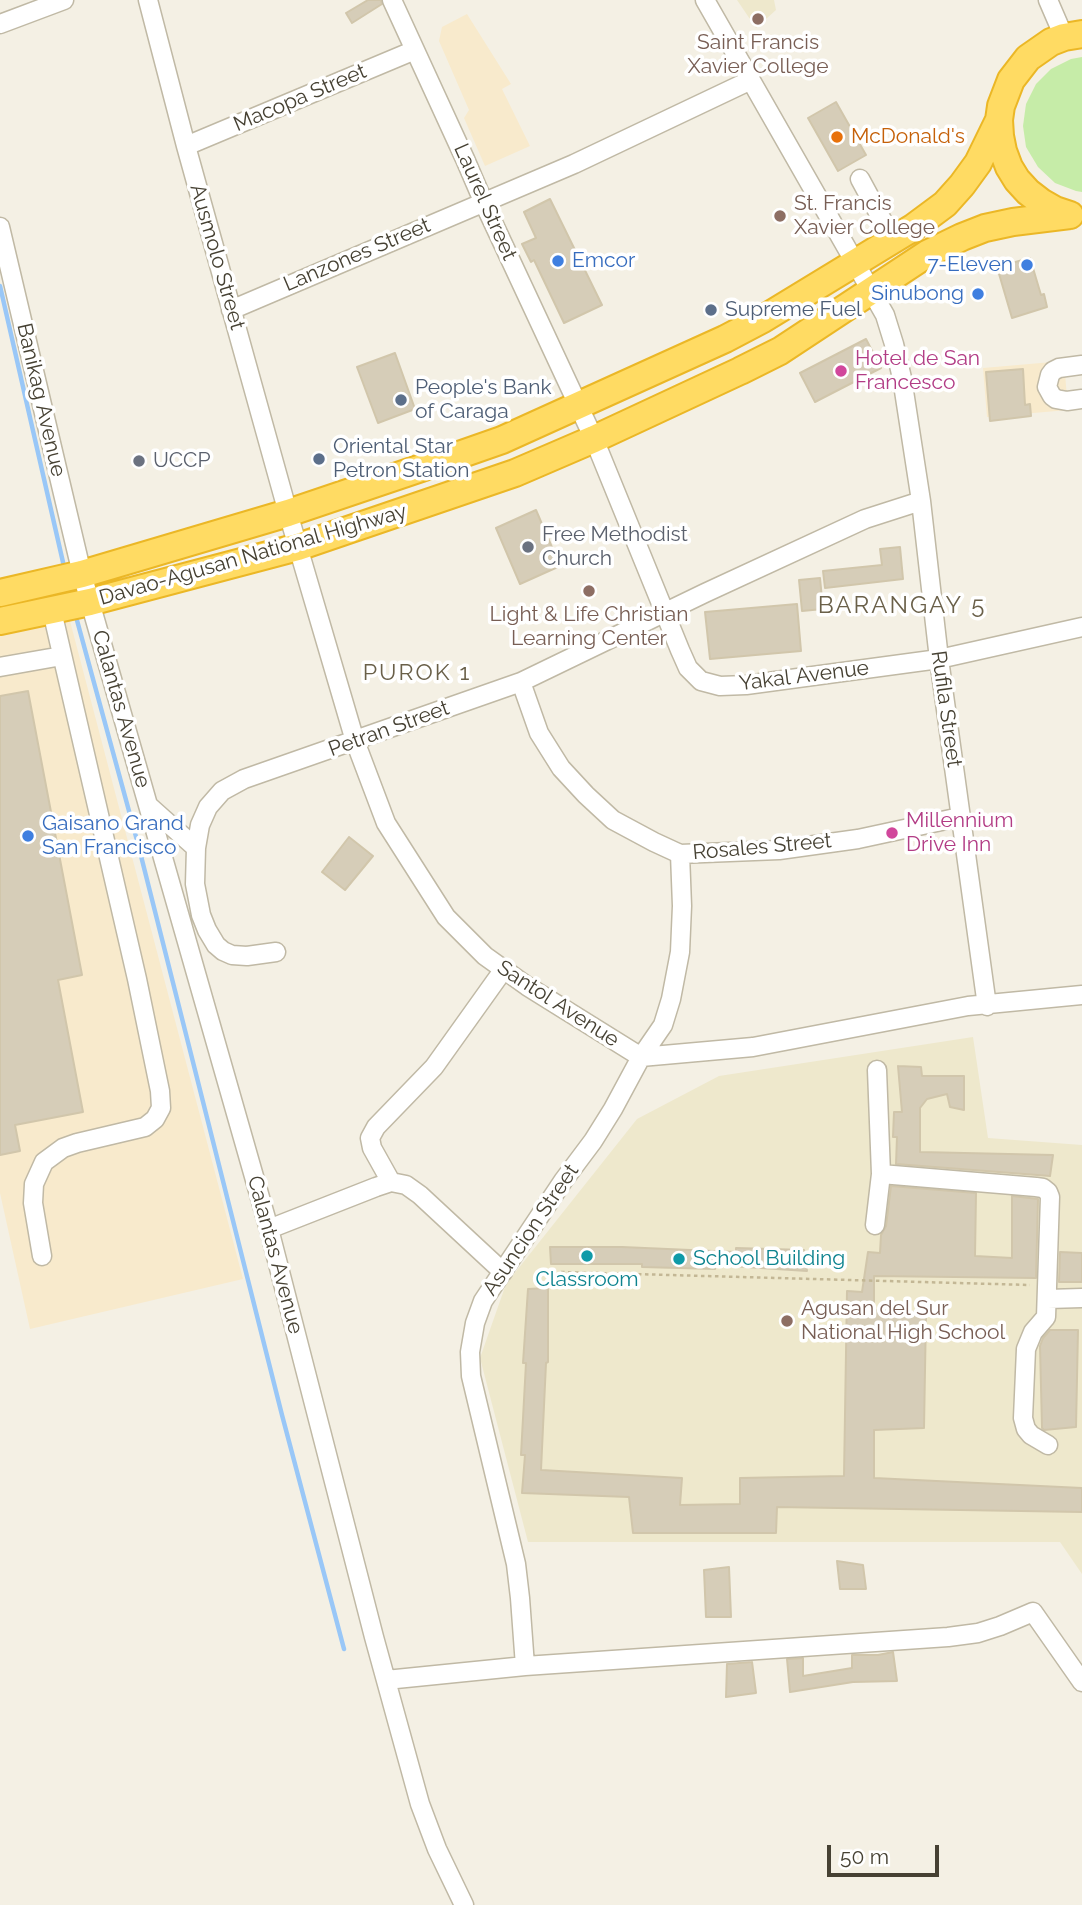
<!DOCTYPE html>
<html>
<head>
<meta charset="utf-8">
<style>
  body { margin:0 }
  #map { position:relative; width:1082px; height:1905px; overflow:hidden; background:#f4f0e4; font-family:Raleway,sans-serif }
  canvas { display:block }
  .scale { position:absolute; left:827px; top:1845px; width:112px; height:32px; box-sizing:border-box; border:4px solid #464133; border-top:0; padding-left:9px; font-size:21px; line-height:24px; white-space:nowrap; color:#464133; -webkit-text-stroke:5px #fff; paint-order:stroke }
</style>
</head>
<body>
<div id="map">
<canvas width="1082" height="1905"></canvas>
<div class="scale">50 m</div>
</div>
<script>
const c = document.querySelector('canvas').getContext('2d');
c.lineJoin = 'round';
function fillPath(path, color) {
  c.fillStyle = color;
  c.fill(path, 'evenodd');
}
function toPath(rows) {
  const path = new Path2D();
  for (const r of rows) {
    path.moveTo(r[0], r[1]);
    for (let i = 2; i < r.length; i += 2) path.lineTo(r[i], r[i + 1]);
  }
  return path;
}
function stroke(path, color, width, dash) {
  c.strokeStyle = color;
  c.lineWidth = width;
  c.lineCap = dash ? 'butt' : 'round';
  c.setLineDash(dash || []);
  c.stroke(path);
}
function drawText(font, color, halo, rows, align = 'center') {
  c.font = font + ' Raleway,sans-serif';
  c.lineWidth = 7;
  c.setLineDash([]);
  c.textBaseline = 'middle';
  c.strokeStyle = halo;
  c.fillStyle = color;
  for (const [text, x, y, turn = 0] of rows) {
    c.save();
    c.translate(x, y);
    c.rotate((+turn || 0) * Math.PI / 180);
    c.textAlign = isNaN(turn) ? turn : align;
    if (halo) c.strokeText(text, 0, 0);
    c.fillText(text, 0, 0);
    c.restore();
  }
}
fillPath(toPath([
  [467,14,511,84,502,89,530,146,485,166,464,118,469,110,439,41,442,27],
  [1064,361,1068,410,987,417,983,368],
  [70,621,243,1279,30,1329,0,1193,0,635]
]), '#f8eacc');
fillPath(toPath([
  [737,0,774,0,776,10,756,28],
  [973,1037,988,1138,1082,1145,1082,1574,1060,1542,528,1542,480,1358,506,1284,637,1119,719,1076]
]), '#eee8cc');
fillPath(toPath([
  [1082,57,1082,192,1076,191,1055,183,1038,167,1026,147,1023,126,1026,104,1036,84,1051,69,1071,59]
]), '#c6eca8');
stroke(toPath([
  [0,286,65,571],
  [75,613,138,844,282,1415,344,1649]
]), '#99c7f7', 4.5);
const building = toPath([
  [368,0,381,0,382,4,352,23,346,13,368,0],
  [836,102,866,155,838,171,808,118,836,102],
  [550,199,602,305,564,323,534,260,531,262,522,244,536,238,524,212,550,199],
  [1030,258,1041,295,1044,294,1047,307,1012,318,997,267,1030,258],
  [866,339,881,368,815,402,800,373,866,339],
  [395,353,415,409,378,423,357,367,395,353],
  [1023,369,1025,405,1030,404,1031,416,990,421,986,372,1023,369],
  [536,510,560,566,520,584,496,528,536,510],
  [900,547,903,579,825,588,823,571,882,565,880,549,900,547],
  [820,578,823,609,802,611,799,580,820,578],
  [797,604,801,651,710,659,705,612,797,604],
  [28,691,82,975,58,980,83,1112,15,1125,20,1151,0,1155,0,696,28,691],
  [349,837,373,856,345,890,322,872,349,837],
  [898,1066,921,1067,922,1076,964,1076,964,1110,950,1107,947,1094,927,1099,920,1108,920,1152,1053,1155,1050,1176,896,1164,897,1137,893,1137,894,1112,902,1112,898,1066],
  [891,1186,976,1193,975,1256,1012,1258,1012,1196,1038,1199,1036,1278,874,1276,874,1310,926,1313,924,1428,874,1430,874,1478,1082,1488,1082,1512,777,1507,776,1533,633,1533,629,1497,522,1493,525,1455,521,1455,526,1363,523,1363,528,1289,548,1288,548,1362,546,1363,541,1470,682,1478,680,1505,740,1504,740,1478,844,1476,847,1291,862,1292,868,1252,880,1253,881,1235,886,1226,891,1186],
  [550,1247,622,1247,736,1252,736,1248,804,1250,807,1271,715,1265,715,1269,642,1267,642,1264,551,1264,550,1247],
  [1060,1252,1082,1253,1082,1282,1059,1282,1060,1252],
  [1050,1330,1078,1330,1076,1427,1044,1430,1042,1428,1040,1346,1043,1338,1050,1330],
  [837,1561,863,1565,866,1589,840,1589,837,1561],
  [729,1567,731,1617,706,1617,704,1570,729,1567],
  [893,1652,897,1681,853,1682,790,1692,787,1659,803,1658,803,1676,852,1668,852,1655,878,1655,893,1652],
  [752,1662,756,1693,726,1697,727,1664,752,1662]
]);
fillPath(building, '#d6cdb8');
stroke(building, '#d1c6ab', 2);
const minor = toPath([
  [148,0,186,146,288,513,355,741,386,823,446,917,485,956,527,986,641,1057,753,1047,968,1006,1082,995],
  [392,0,465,159,483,201,594,439,680,650,688,668,701,681,720,686,746,685,939,659,1082,627],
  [705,0,885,315,894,344,902,378,921,501,939,659,987,1006],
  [1048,0,1064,37],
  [0,24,64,0],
  [186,146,415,50],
  [860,179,893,240],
  [0,227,82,574,269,1229,374,1637,420,1804,437,1849,464,1905],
  [231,310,574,164,751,80],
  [1082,365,1059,368,1053,371,1050,375,1047,387,1052,396,1056,399,1067,401,1082,399],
  [0,667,62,656],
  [521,682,539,733,561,768,586,795,613,820,654,842,680,854,779,850,858,839,960,817],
  [149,806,196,848],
  [276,952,247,956,232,955,223,951,216,945,207,930,201,915,195,884,196,848,200,825,208,807,222,791,244,779,521,682,705,593,865,519,921,501],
  [881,1174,1036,1187,1043,1188,1048,1192,1050,1197,1046,1317,1033,1332,1026,1349,1023,1418,1026,1429,1031,1435,1048,1445],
  [391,1182,372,1148,370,1138,376,1127,434,1067,504,969],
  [875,1225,881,1174,877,1070],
  [269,1229,376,1187,391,1182,406,1185,420,1195,503,1272],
  [42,1256,33,1203,34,1184,44,1162,63,1148,77,1143,145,1127,155,1119,161,1108,160,1091,137,979,52,611],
  [1048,1299,1082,1298],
  [525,1666,520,1598,516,1564,471,1376,470,1352,475,1323,483,1301,563,1181,593,1141,613,1109,641,1057,663,1025,671,999,680,952,682,906,680,854],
  [386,1680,525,1666,948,1637,978,1633,1000,1626,1033,1612,1082,1682]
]);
const highway = toPath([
  [1070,215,1055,210,1041,202,1028,192,1017,180,1009,167,1003,151,1000,136,999,120,1001,106,1011,80,1028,58,1051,42,1064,37,1082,34],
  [0,593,82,574,288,513,439,462,502,440,725,339,763,319,914,227,945,204,962,185,978,163,999,120],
  [0,621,90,602,298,547,515,473,594,439,740,371,780,351,927,254,962,237,985,228,1013,222,1070,215]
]);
stroke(minor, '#c0b9a5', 21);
stroke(highway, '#ebb726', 30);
stroke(toPath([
  [561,1272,1030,1285]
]), '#c3b795', 2.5, [3.5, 3.5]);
stroke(minor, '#fff', 18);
stroke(highway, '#ffdb63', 26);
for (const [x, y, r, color] of [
  [758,19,7,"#8d6e63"],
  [837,137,7,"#e8710a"],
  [780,216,7,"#8d6e63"],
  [558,261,7,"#3f7fe0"],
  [1027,265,7,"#3f7fe0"],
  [978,294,7,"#3f7fe0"],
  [711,310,7,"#5c6f8a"],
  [841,371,7,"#d1479c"],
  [401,400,7,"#5c6f8a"],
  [319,459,7,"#5c6f8a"],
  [139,461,7,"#6b7280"],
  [528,547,7,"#6b7280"],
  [589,591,7,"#8d6e63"],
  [892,833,7,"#d1479c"],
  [28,836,7,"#3f7fe0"],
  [587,1256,7,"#0f9aa8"],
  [679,1259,7,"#0f9aa8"],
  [787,1321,7,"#8d6e63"]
]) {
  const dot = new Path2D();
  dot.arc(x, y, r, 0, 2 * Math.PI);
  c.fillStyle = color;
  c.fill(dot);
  stroke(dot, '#fff', 2.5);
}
drawText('21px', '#785e54', '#fff', [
  ["Saint Francis",758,43],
  ["Xavier College",758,67],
  ["St. Francis",794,204,"left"],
  ["Xavier College",794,228,"left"],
  ["Light & Life Christian",589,615],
  ["Learning Center",589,639],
  ["Agusan del Sur",801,1309,"left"],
  ["National High School",801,1333,"left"]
]);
drawText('21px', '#464133', '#fff', [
  ["Macopa Street",300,98,-23],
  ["Laurel Street",485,202,66],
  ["Lanzones Street",357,255,-23],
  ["Ausmolo Street",217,257,74],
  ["Banikag Avenue",41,400,77],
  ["Davao-Agusan National Highway",253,555,-16],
  ["Yakal Avenue",804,676,-7],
  ["Calantas Avenue",121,709,74],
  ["Rufila Street",946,709,82],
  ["Petran Street",389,729,-20],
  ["Rosales Street",762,847,-5],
  ["Santol Avenue",558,1004,33],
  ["Asuncion Street",531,1230,-56],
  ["Calantas Avenue",275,1255,75]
]);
drawText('21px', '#c56008', '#fff', [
  ["McDonald's",851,137]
], 'left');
drawText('21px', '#366cbe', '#fff', [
  ["Emcor",572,261],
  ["7-Eleven",1013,265,"right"],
  ["Sinubong",964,294,"right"],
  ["Gaisano Grand",42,824],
  ["San Francisco",42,848]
], 'left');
drawText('21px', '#4e5e75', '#fff', [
  ["Supreme Fuel",725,310],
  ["People's Bank",415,388],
  ["of Caraga",415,412],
  ["Oriental Star",333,447],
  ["Petron Station",333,471]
], 'left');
drawText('21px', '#b23c85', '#fff', [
  ["Hotel de San",855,359],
  ["Francesco",855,383],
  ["Millennium",906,821],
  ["Drive Inn",906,845]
], 'left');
drawText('21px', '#5b616d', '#fff', [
  ["UCCP",153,461],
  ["Free Methodist",542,535],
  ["Church",542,559]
], 'left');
drawText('21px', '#0d838f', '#fff', [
  ["School Building",693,1259],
  ["Classroom",587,1280,"center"]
], 'left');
c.letterSpacing = '2px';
drawText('23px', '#6a6049', '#fff', [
  ["PUROK 1",417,673]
]);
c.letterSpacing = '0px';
c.letterSpacing = '2px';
drawText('24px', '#6a6049', '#fff', [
  ["BARANGAY 5",902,606]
]);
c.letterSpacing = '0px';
</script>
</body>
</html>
